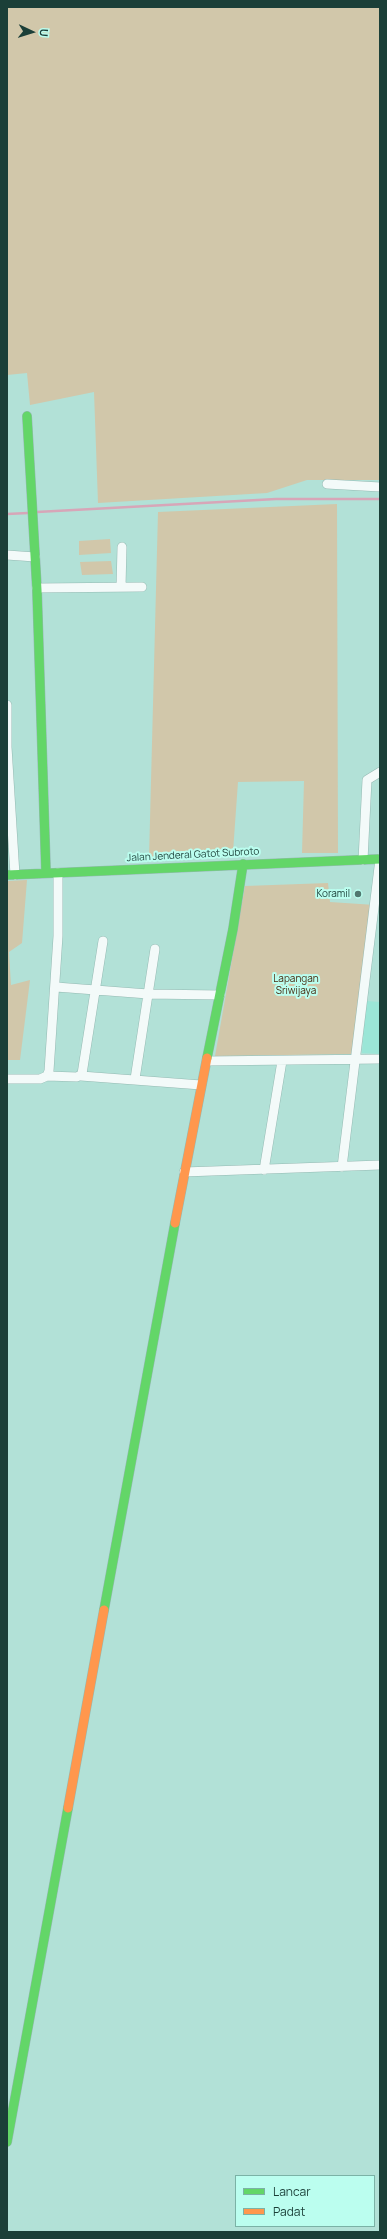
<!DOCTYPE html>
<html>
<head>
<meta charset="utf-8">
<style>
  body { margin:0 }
  #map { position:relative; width:387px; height:2239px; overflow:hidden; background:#b2e1d7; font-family:Manrope,sans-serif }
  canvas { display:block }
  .frame { position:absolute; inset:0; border:8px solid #1b3f38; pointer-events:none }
  .legend { position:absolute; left:235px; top:2175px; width:140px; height:52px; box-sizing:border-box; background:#bbfeef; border:1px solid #7bb2a6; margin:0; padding:5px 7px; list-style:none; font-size:12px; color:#1b3f38 }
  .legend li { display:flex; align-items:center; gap:8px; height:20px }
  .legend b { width:20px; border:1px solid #7bb2a6 }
  .north { position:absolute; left:12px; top:12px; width:40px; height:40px; -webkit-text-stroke:3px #bbfeef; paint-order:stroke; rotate:94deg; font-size:11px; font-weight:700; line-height:16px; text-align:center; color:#1b3f38 }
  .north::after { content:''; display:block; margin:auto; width:14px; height:18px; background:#1b3f38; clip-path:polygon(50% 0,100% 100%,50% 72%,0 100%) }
</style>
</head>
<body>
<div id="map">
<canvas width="387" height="2239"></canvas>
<div class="frame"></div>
<ul class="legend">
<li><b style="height:5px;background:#63d668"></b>Lancar</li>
<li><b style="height:5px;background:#ff974d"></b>Padat</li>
</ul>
<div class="north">U</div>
</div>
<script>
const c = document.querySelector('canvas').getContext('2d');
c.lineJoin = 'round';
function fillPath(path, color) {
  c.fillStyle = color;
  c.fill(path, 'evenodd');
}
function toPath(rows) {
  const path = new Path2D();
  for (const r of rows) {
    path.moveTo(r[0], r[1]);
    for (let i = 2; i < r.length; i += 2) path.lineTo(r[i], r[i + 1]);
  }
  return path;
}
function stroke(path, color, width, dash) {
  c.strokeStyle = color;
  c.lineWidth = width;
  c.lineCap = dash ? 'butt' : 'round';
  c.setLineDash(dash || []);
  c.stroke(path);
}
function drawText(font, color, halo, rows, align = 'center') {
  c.font = font + ' Manrope,sans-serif';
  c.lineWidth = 4;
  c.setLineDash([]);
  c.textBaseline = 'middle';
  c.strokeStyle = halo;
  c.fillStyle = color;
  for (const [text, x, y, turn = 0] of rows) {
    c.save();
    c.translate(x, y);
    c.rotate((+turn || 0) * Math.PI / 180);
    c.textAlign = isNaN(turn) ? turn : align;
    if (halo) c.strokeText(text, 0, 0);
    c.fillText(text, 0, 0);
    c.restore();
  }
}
fillPath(toPath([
  [366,1001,380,1002,380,1054,362,1053]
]), '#9be6d7');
fillPath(toPath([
  [7,7,380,7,380,480,307,480,267,493,98,503,94,392,30,405,27,373,7,375],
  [337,504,338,853,302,853,304,781,238,782,233,852,149,858,158,512],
  [110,539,111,553,79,555,79,541],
  [111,561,113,574,82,575,80,562],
  [27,880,22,943,9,952,11,985,30,980,20,1060,7,1060,7,881],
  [328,883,330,902,375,905,354,1054,215,1056,245,886]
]), '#d1c7aa');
stroke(toPath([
  [37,512,276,499,380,499],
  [7,514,28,513]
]), '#d7a6b8', 2.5);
const street = toPath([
  [327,484,380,487],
  [7,555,35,557],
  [121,587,122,547],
  [37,588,142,587],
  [7,705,7,747,15,875],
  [363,860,367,780,380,772],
  [56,987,148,994,220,995],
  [207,1061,380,1059],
  [47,1076,77,1077,82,1074,103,941],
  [81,1076,201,1085],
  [7,1079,40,1079,47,1076,49,1071,58,936,58,873],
  [135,1079,155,949],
  [342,1167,380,859],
  [264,1170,282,1061],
  [184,1172,380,1165]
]);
const fast = toPath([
  [27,416,37,590,46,873],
  [7,875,380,859],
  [207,1058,233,929,243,864],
  [104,1610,175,1223],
  [7,2142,68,1808]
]);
const slow = toPath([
  [175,1223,207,1058],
  [68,1808,104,1610]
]);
stroke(street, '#94b9b2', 10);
stroke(fast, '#94b9b2', 10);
stroke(slow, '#94b9b2', 10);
stroke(street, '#f3faf9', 9);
stroke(fast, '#63d668', 9);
stroke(slow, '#ff974d', 9);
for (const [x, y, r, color] of [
  [358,894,4,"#507870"]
]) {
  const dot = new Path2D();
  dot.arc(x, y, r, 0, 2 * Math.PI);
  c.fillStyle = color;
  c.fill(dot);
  stroke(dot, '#bbfeef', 1.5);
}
drawText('10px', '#1b3f38', '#bbfeef', [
  ["Jalan Jenderal Gatot Subroto",193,855,-3]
]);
drawText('10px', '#1b3f38', '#bbfeef', [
  ["Koramil",350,894]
], 'right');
drawText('10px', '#482b11', '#bbfeef', [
  ["Lapangan",296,979],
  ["Sriwijaya",296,991]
]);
</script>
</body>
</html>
